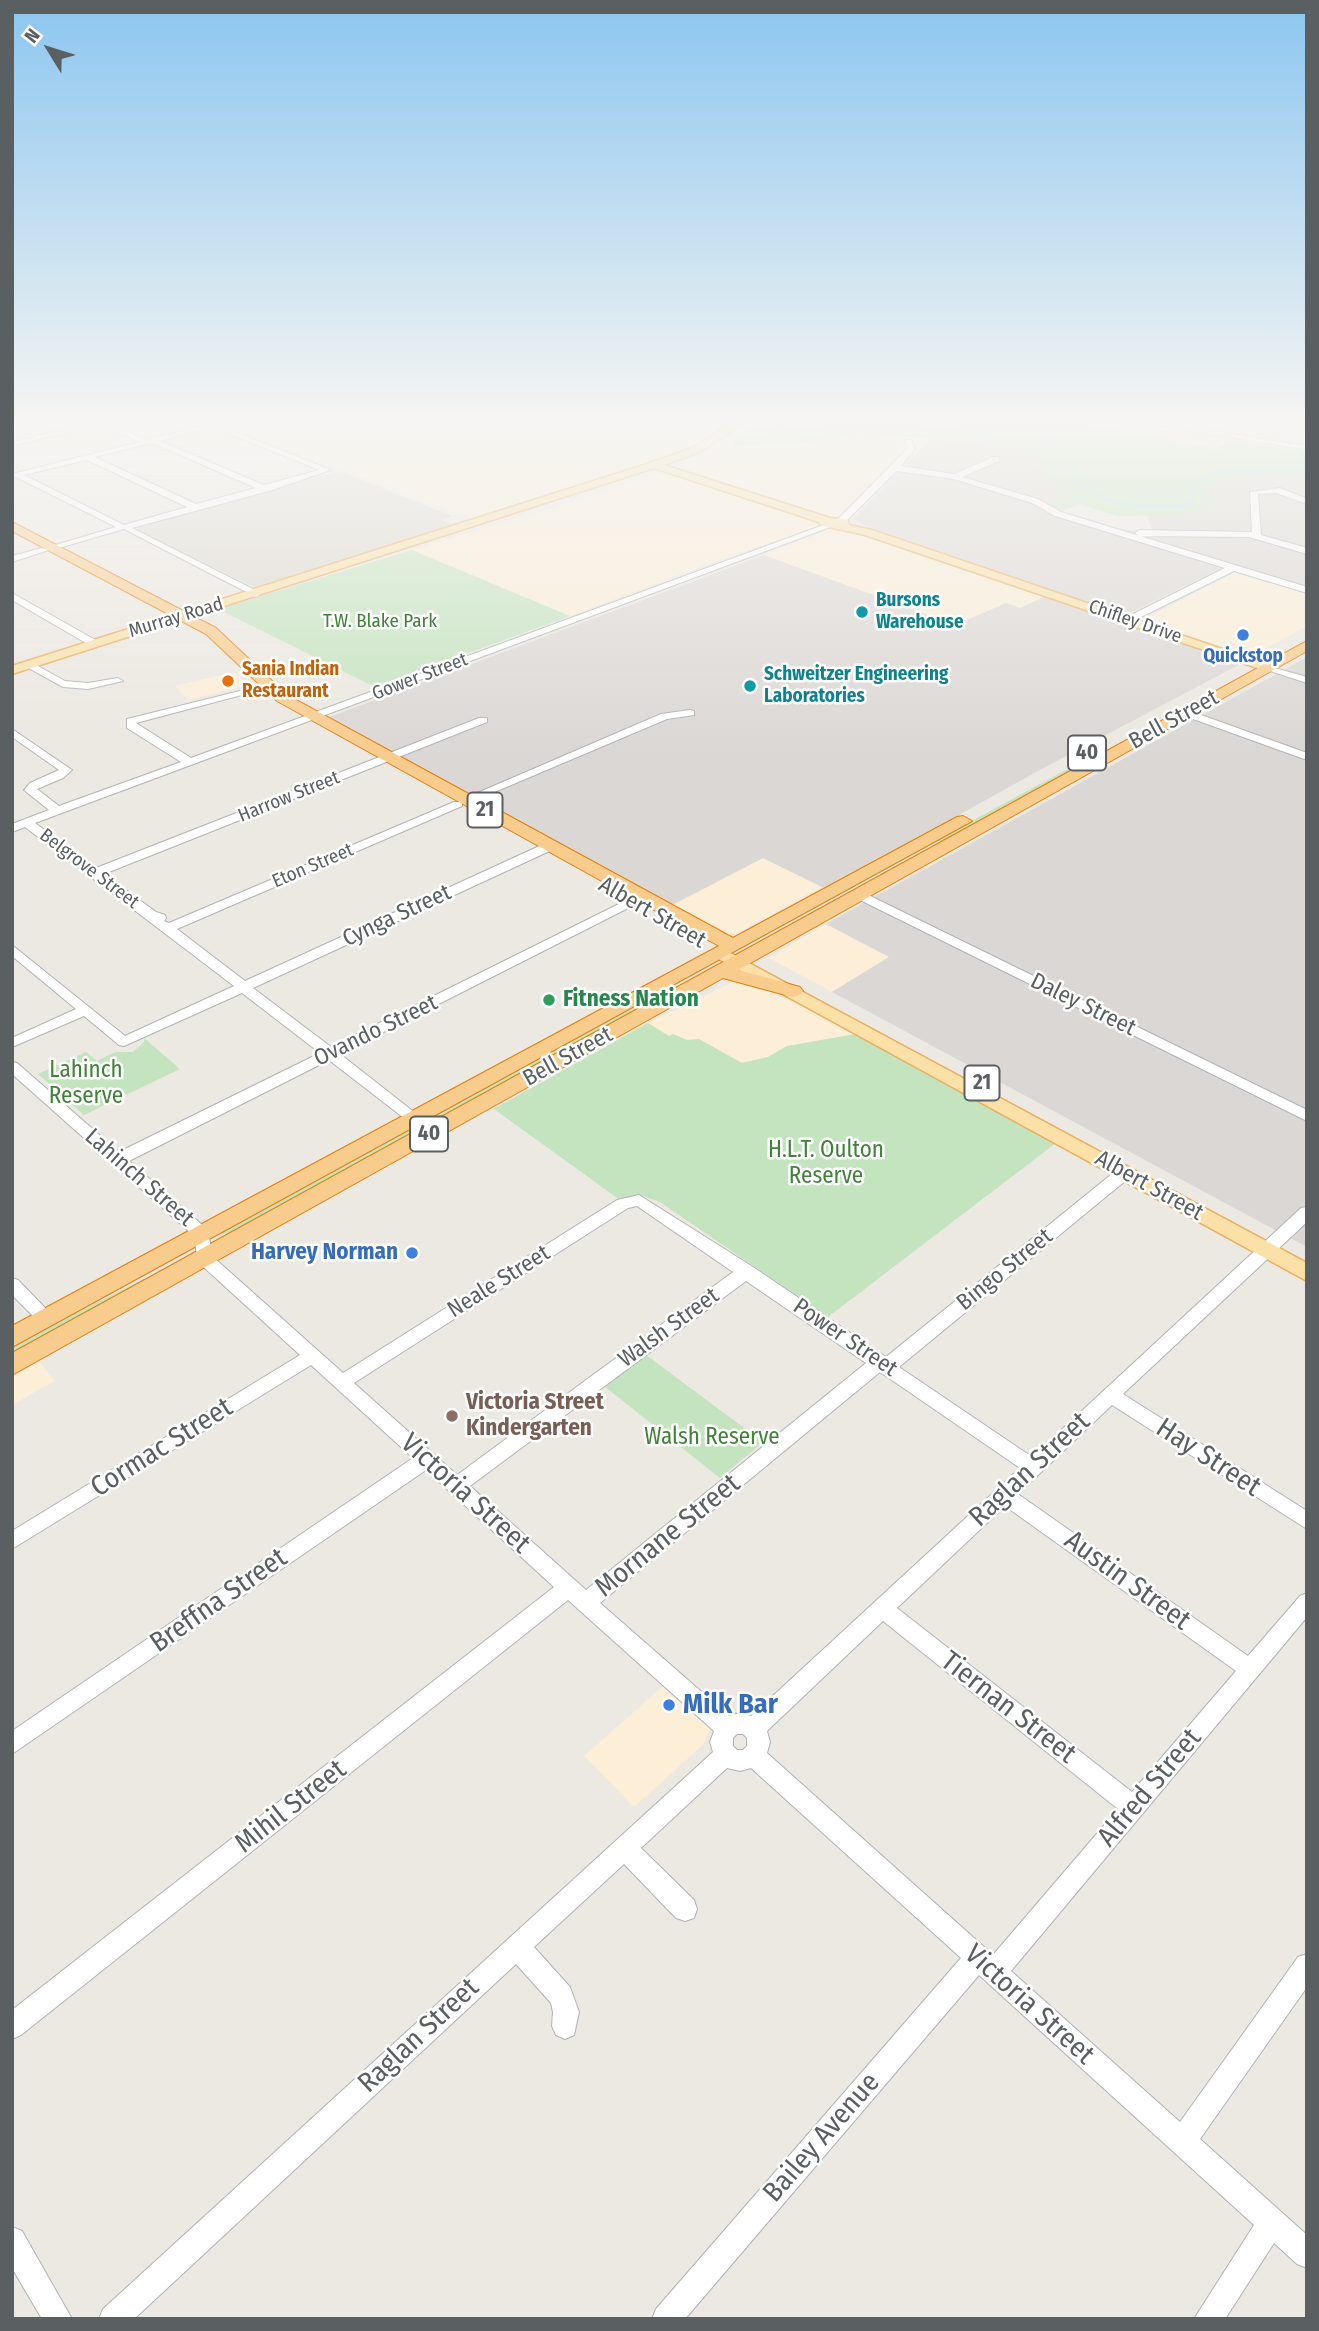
<!DOCTYPE html>
<html>
<head>
<meta charset="utf-8">
<style>
  body { margin:0 }
  #map { position:relative; width:1319px; height:2331px; overflow:hidden; background:#ece8e2; font-family:"Fira Sans Condensed",sans-serif }
  canvas { display:block }
  .frame { position:absolute; inset:0; border:14px solid #5a5f62; pointer-events:none }
  .north { position:absolute; left:14px; top:14px; width:70px; height:70px; -webkit-text-stroke:5px #fff; paint-order:stroke; rotate:308deg; font-size:19px; font-weight:700; line-height:28px; text-align:center; color:#5a5f62 }
  .north::after { content:''; display:block; margin:auto; width:24px; height:32px; background:#5a5f62; clip-path:polygon(50% 0,100% 100%,50% 72%,0 100%) }
</style>
</head>
<body>
<div id="map">
<canvas width="1319" height="2331"></canvas>
<div class="frame"></div>
<div class="north">N</div>
</div>
<script>
const c = document.querySelector('canvas').getContext('2d');
c.lineJoin = 'round';
function fillPath(path, color) {
  c.fillStyle = color;
  c.fill(path, 'evenodd');
}
function toPath(rows) {
  const path = new Path2D();
  for (const r of rows) {
    path.moveTo(r[0], r[1]);
    for (let i = 2; i < r.length; i += 2) path.lineTo(r[i], r[i + 1]);
  }
  return path;
}
function stroke(path, color, width, dash) {
  c.strokeStyle = color;
  c.lineWidth = width;
  c.lineCap = dash ? 'butt' : 'round';
  c.setLineDash(dash || []);
  c.stroke(path);
}
function drawText(font, color, halo, rows, align = 'center') {
  c.font = font + ' "Fira Sans Condensed",sans-serif';
  c.lineWidth = 5;
  c.setLineDash([]);
  c.textBaseline = 'middle';
  c.strokeStyle = halo;
  c.fillStyle = color;
  for (const [text, x, y, turn = 0] of rows) {
    c.save();
    c.translate(x, y);
    c.rotate((+turn || 0) * Math.PI / 180);
    c.textAlign = isNaN(turn) ? turn : align;
    if (halo) c.strokeText(text, 0, 0);
    c.fillText(text, 0, 0);
    c.restore();
  }
}
fillPath(toPath([
  [681,424,717,432,690,448,647,464,474,520,226,425],
  [861,434,898,438,895,443,902,448,899,458,832,523,735,554,569,616,412,550,583,499,733,447,807,442],
  [831,529,847,530,1044,597,1020,608,1006,603,955,625,764,555],
  [1236,572,1307,593,1307,626,1251,656,1143,620],
  [234,672,248,685,188,700,175,686],
  [763,858,822,887,736,934,723,935,671,906],
  [826,924,889,957,832,992,769,958],
  [731,983,744,983,771,992,830,1019,856,1034,787,1046,768,1057,741,1063,699,1039,687,1040,673,1034,669,1036,648,1023],
  [39,1362,55,1381,12,1405,12,1377],
  [663,1686,710,1729,704,1744,634,1807,584,1756]
]), '#fceed7');
fillPath(toPath([
  [930,439,1005,444,1029,451,1045,476,1065,500,1048,502,1060,512,1120,530,1152,530,1147,515,1175,515,1208,492,1220,480,1261,476,1285,476,1307,481,1307,587,1231,564,1129,613,1123,614,861,524,854,519],
  [764,555,955,625,1006,603,1020,608,1044,597,1244,662,1036,772,826,889,763,858,670,906,327,718],
  [1307,657,1307,1247,832,992,889,957,826,924]
]), '#dbd7d4');
fillPath(toPath([
  [339,471,452,516,442,520,454,525,254,587,137,530,138,527]
]), '#dcd8d0');
fillPath(toPath([
  [756,424,1087,424,1218,449,1229,440,1307,452,1307,481,1285,476,1261,476,1220,480,1208,492,1210,502,1196,511,1175,515,1117,516,1079,504,1060,512,1047,503,1064,499,1045,476,1030,451,984,442,861,434,807,442,733,447,732,442],
  [412,550,570,616,375,687,218,609],
  [1086,759,1094,760,944,841,935,841],
  [717,966,232,1233,221,1234,226,1227,605,1020,652,1001],
  [648,1023,669,1036,673,1034,687,1040,699,1039,742,1063,768,1057,787,1046,856,1034,1056,1143,828,1317,660,1202,643,1196,620,1200,494,1109],
  [144,1038,180,1069,84,1115,38,1074,86,1052,97,1061,115,1052,133,1052,144,1042],
  [183,1260,12,1356,12,1344],
  [646,1355,763,1442,720,1478,604,1386]
]), '#c4e3bf');
stroke(toPath([
  [716,424,780,433,868,425,1038,438,1066,447,1066,455,1078,483,1104,499,1137,507,1185,506,1192,500,1200,478,1211,472,1307,471]
]), '#a3e2fb', 2);
const minor = toPath([
  [85,424,99,424,12,446,12,442,85,424],
  [100,424,111,424,146,440,209,424,223,424,160,441,264,485,319,470,223,431,223,427,331,470,269,491,132,528,259,592,261,594,256,597,124,529,52,550,52,546,116,527,16,477,12,478,12,474,139,442,100,424],
  [152,443,256,488,196,504,95,457,152,443],
  [87,460,187,507,124,525,24,475,87,460],
  [1150,424,1170,424,1307,446,1307,450,1150,424],
  [1302,424,1307,424,1307,426,1303,426,1302,424],
  [905,440,911,440,915,449,901,466,954,474,993,457,999,457,999,461,962,477,1038,499,1061,512,1307,587,1307,593,1234,571,1131,622,1125,622,1125,618,1225,568,1055,516,1032,503,954,479,897,471,844,523,838,523,838,519,907,449,905,440],
  [1280,488,1307,499,1307,504,1276,493,1258,494,1261,535,1307,548,1307,554,1249,537,1139,536,1135,533,1139,530,1252,532,1250,492,1280,488],
  [826,524,833,526,35,823,96,868,479,718,487,718,487,722,104,874,156,912,165,915,166,918,164,921,169,923,454,802,462,802,462,806,177,929,245,981,546,843,554,843,554,849,253,988,331,1047,629,899,639,899,640,902,340,1054,419,1116,422,1119,419,1122,409,1122,329,1060,129,1161,208,1230,212,1256,343,1373,617,1200,639,1195,753,1267,886,1357,1118,1169,1130,1169,1132,1173,1130,1177,899,1367,1032,1457,1301,1208,1307,1207,1307,1222,1123,1394,1307,1511,1307,1529,1112,1405,1018,1494,1248,1656,1300,1596,1307,1593,1307,1617,1011,1971,1180,2122,1298,1957,1307,1954,1307,1987,1200,2139,1307,2235,1307,2268,1297,2264,1274,2243,1225,2319,1194,2319,1254,2225,979,1975,685,2319,652,2319,656,2309,961,1958,751,1768,740,1771,727,1768,641,1848,694,1900,697,1909,694,1918,685,1921,676,1918,624,1864,534,1947,570,1987,579,2012,574,2035,565,2039,556,2035,552,2026,553,2012,551,2003,516,1964,134,2319,99,2319,103,2309,713,1752,710,1742,714,1731,568,1600,21,2035,12,2039,12,2010,554,1587,426,1470,12,1754,12,1731,413,1458,311,1365,12,1549,12,1531,300,1355,198,1262,194,1236,12,1074,12,1062,17,1063,119,1152,320,1053,242,993,124,1046,119,1045,84,1016,12,1047,12,1038,76,1009,12,956,12,945,125,1036,234,986,25,827,12,832,12,824,49,810,24,790,30,783,59,770,12,737,12,729,72,770,63,778,37,789,59,806,181,762,127,728,127,719,272,683,272,687,136,723,191,758,826,524],
  [637,1206,733,1272,457,1475,354,1383,628,1208,637,1206],
  [746,1281,866,1363,586,1590,470,1486,746,1281],
  [880,1372,1020,1468,751,1716,740,1713,729,1716,600,1603,880,1372],
  [1005,1506,1236,1671,1132,1792,897,1608,1005,1506],
  [883,1621,1118,1809,993,1955,767,1753,770,1742,767,1731,883,1621],
  [737,1734,743,1734,747,1738,747,1746,743,1750,737,1750,733,1746,733,1738,737,1734],
  [42,548,49,550,12,562,12,556,42,548],
  [12,593,99,642,100,644,91,646,12,600,12,593],
  [29,661,65,681,88,683,118,678,123,681,88,689,63,687,25,666,24,664,29,661],
  [1264,665,1307,677,1307,683,1264,669,1264,665],
  [690,710,694,711,694,715,667,719,471,802,463,802,461,800,661,714,690,710],
  [1182,711,1190,711,1307,753,1307,760,1182,715,1182,711],
  [860,891,1307,1110,1307,1121,856,898,854,895,860,891],
  [12,1278,18,1280,52,1315,55,1319,52,1323,40,1323,12,1295,12,1278],
  [12,2227,22,2231,72,2319,42,2319,12,2268,12,2227]
]);
const major = toPath([
  [731,424,743,424,700,452,664,465,830,518,848,520,849,525,872,530,1275,667,1273,670,1263,670,865,535,820,525,819,522,654,468,12,674,12,666,650,463,692,448,731,424],
  [721,948,1307,1263,1307,1281,715,957,712,953,721,948]
]);
const highway = toPath([
  [12,522,216,628,287,695,733,938,957,817,963,816,972,821,12,1347,12,1326,719,946,277,701,206,634,12,531,12,522],
  [1307,641,1307,651,738,970,800,987,803,991,800,995,793,997,723,978,12,1375,12,1353,1307,641]
]);
stroke(minor, '#afb3b7', 2);
stroke(major, '#ebac5c', 3);
stroke(highway, '#e47e0a', 2);
fillPath(minor, '#fff');
fillPath(major, '#fbe1a8');
fillPath(highway, '#f8cc8d');
const sky = c.createLinearGradient(0, 0, 0, 751);
sky.addColorStop(0, '#8cc6f0');
sky.addColorStop(0.56, '#f6f5f2');
sky.addColorStop(1, '#f6f5f200');
c.fillStyle = sky;
c.fillRect(0, 0, 1319, 751);
for (const [x, y, r, color] of [
  [862,612,7,"#0f9aa8"],
  [1243,635,7,"#3f7fe0"],
  [228,681,7,"#e8710a"],
  [750,686,7,"#0f9aa8"],
  [549,1000,7,"#2e9e5b"],
  [412,1253,7,"#3f7fe0"],
  [452,1416,7,"#8d6e63"],
  [669,1705,7,"#3f7fe0"]
]) {
  const dot = new Path2D();
  dot.arc(x, y, r, 0, 2 * Math.PI);
  c.fillStyle = color;
  c.fill(dot);
  stroke(dot, '#fff', 2.5);
}
drawText('bold 19px', '#0d838f', '#fff', [
  ["Bursons",876,601],
  ["Warehouse",876,623],
  ["Schweitzer Engineering",764,675],
  ["Laboratories",764,697]
], 'left');
drawText('19px', '#5a5f62', '#fff', [
  ["Murray Road",176,618,-17],
  ["Chifley Drive",1135,622,19],
  ["Gower Street",420,677,-21],
  ["Harrow Street",289,797,-22],
  ["Eton Street",313,866,-23],
  ["Belgrove Street",89,869,37]
]);
drawText('19px', '#408338', '#fff', [
  ["T.W. Blake Park",380,622]
]);
drawText('bold 19px', '#366cbe', '#fff', [
  ["Quickstop",1243,657]
]);
drawText('bold 19px', '#c56008', '#fff', [
  ["Sania Indian",242,670],
  ["Restaurant",242,692]
], 'left');
for (const [x, y, w] of [
  [1087,753,38],
  [485,810,35],
  [982,1083,35],
  [429,1134,38]
]) {
  const box = new Path2D();
  box.roundRect(x - w / 2, y - 17.5, w, 35, 5);
  c.fillStyle = '#fff';
  c.fill(box);
  stroke(box, '#5a5f62', 2);
}
drawText('bold 21px', '#5a5f62', null, [
  ["40",1087,753],
  ["21",485,810],
  ["21",982,1083],
  ["40",429,1134]
]);
drawText('23px', '#5a5f62', '#fff', [
  ["Bell Street",1174,720,-29],
  ["Albert Street",652,913,30],
  ["Cynga Street",397,916,-25],
  ["Daley Street",1083,1005,26],
  ["Ovando Street",376,1031,-26],
  ["Bell Street",568,1057,-29],
  ["Lahinch Street",139,1178,41],
  ["Albert Street",1149,1186,29],
  ["Bingo Street",1005,1270,-39],
  ["Neale Street",499,1282,-32],
  ["Walsh Street",669,1328,-36],
  ["Power Street",845,1338,34]
]);
drawText('bold 23px', '#27864d', '#fff', [
  ["Fitness Nation",563,1000]
], 'left');
drawText('23px', '#408338', '#fff', [
  ["Lahinch",86,1071],
  ["Reserve",86,1097],
  ["H.L.T. Oulton",826,1151],
  ["Reserve",826,1177],
  ["Walsh Reserve",712,1438]
]);
drawText('bold 23px', '#366cbe', '#fff', [
  ["Harvey Norman",398,1253]
], 'right');
drawText('bold 23px', '#785e54', '#fff', [
  ["Victoria Street",466,1403],
  ["Kindergarten",466,1429]
], 'left');
drawText('28px', '#5a5f62', '#fff', [
  ["Cormac Street",162,1448,-32],
  ["Hay Street",1208,1458,33],
  ["Raglan Street",1030,1470,-43],
  ["Victoria Street",465,1494,42],
  ["Mornane Street",668,1536,-39],
  ["Austin Street",1127,1581,36],
  ["Breffna Street",219,1601,-35],
  ["Tiernan Street",1008,1708,38],
  ["Alfred Street",1150,1788,-50],
  ["Mihil Street",291,1807,-38],
  ["Victoria Street",1029,2005,42],
  ["Raglan Street",419,2036,-43],
  ["Bailey Avenue",822,2138,-49]
]);
drawText('bold 28px', '#366cbe', '#fff', [
  ["Milk Bar",683,1705]
], 'left');
</script>
</body>
</html>
